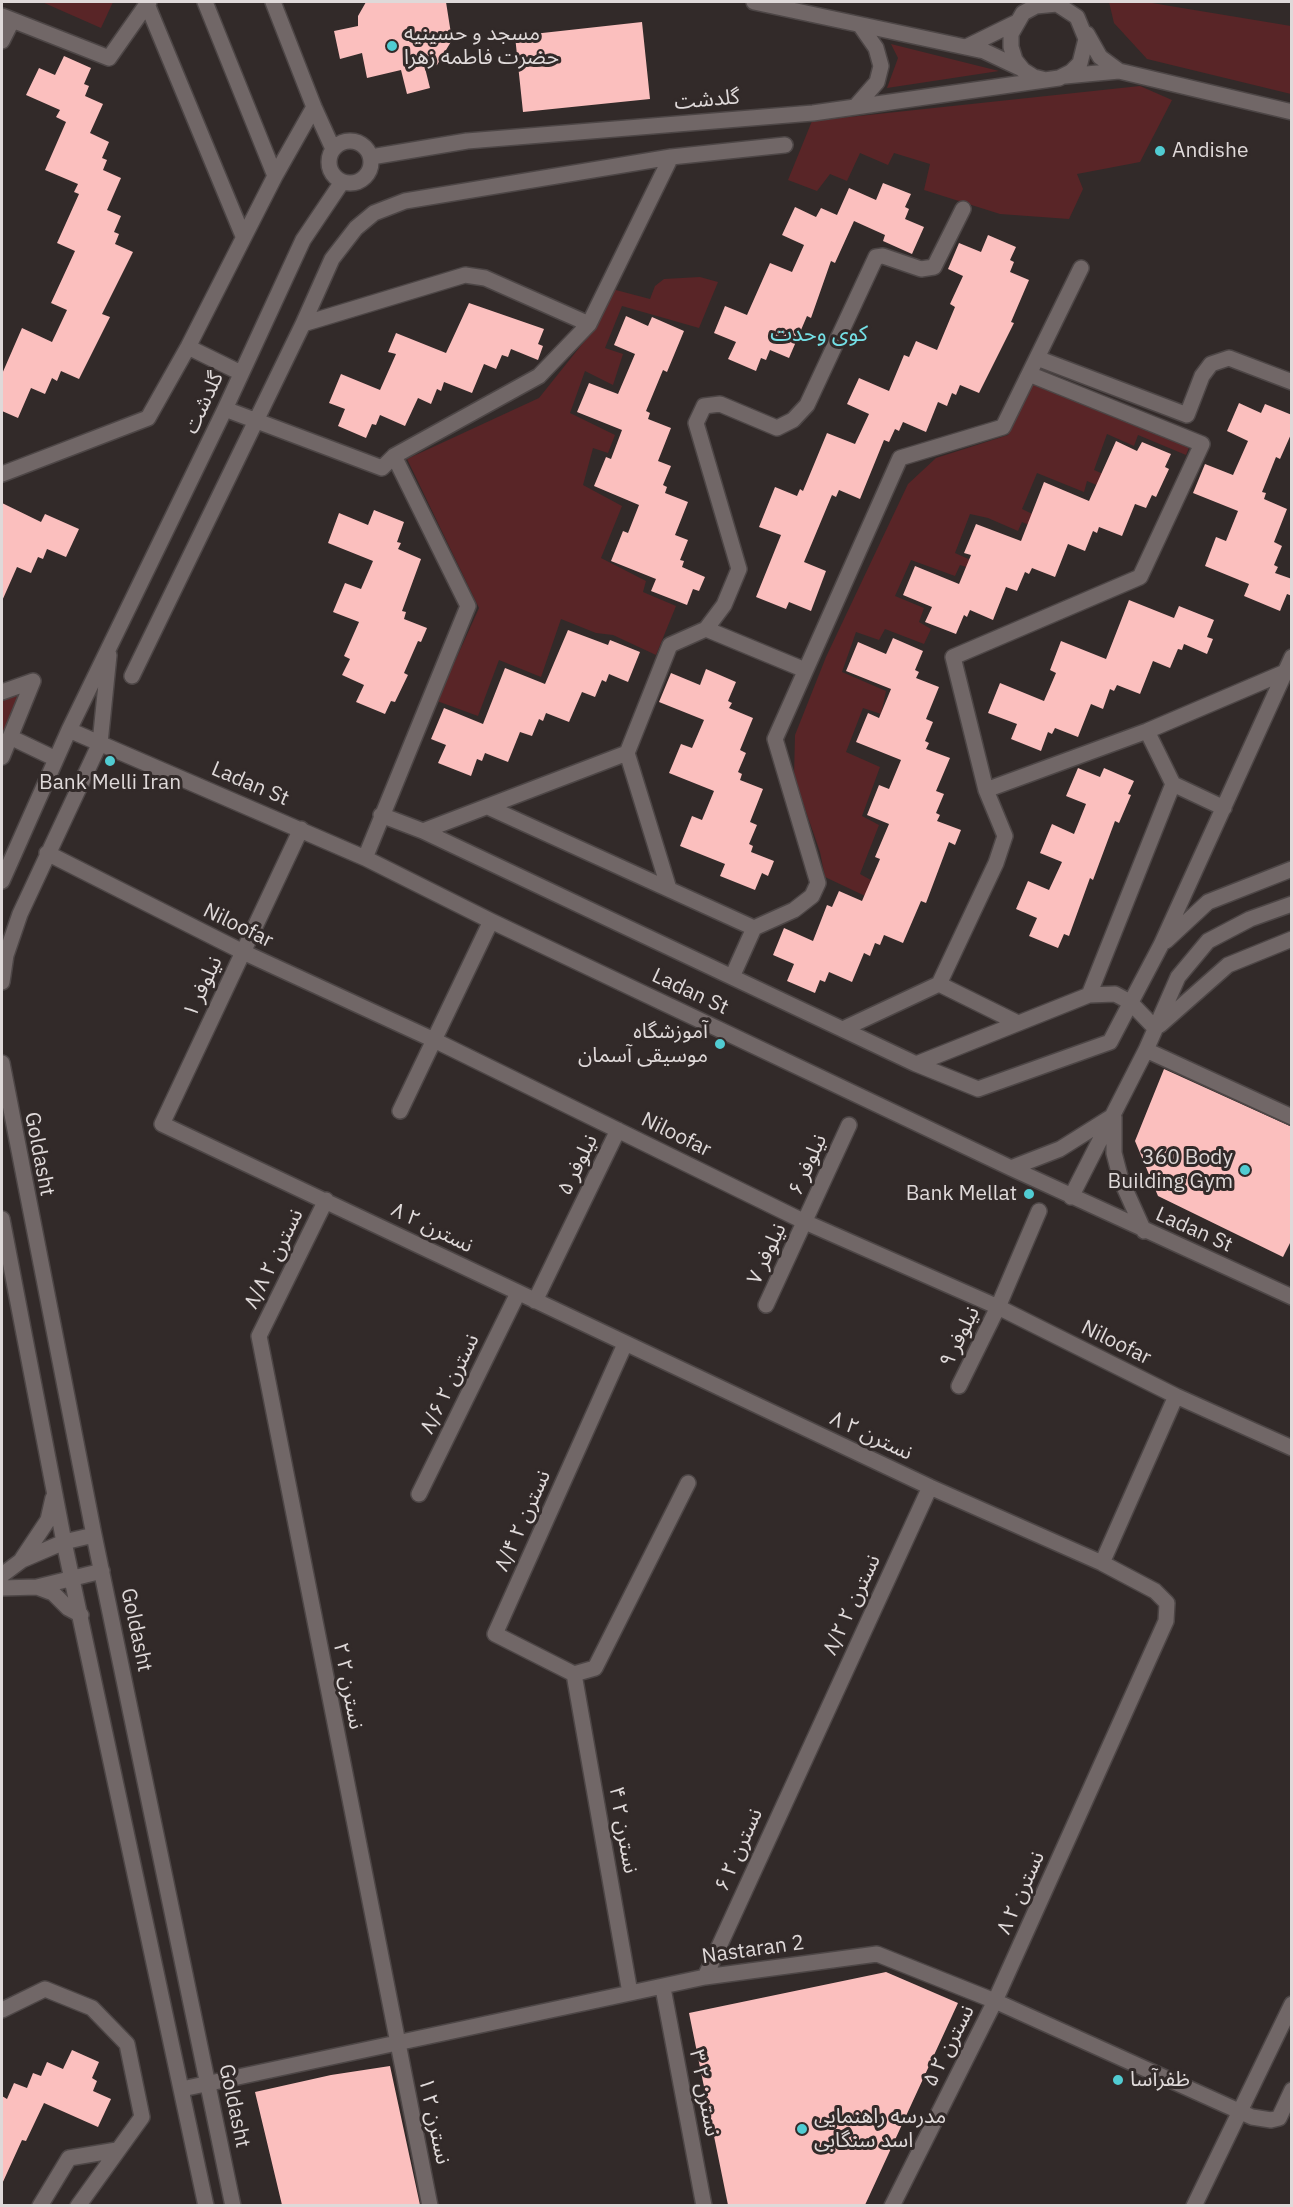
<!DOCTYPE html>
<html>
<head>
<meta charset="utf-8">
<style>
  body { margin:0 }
  #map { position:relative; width:1293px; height:2207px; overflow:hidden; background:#322a29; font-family:"IBM Plex Sans",sans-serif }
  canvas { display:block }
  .frame { position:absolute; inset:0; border:3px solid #dfd9d9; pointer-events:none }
</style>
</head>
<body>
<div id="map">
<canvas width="1293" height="2207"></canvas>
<div class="frame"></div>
</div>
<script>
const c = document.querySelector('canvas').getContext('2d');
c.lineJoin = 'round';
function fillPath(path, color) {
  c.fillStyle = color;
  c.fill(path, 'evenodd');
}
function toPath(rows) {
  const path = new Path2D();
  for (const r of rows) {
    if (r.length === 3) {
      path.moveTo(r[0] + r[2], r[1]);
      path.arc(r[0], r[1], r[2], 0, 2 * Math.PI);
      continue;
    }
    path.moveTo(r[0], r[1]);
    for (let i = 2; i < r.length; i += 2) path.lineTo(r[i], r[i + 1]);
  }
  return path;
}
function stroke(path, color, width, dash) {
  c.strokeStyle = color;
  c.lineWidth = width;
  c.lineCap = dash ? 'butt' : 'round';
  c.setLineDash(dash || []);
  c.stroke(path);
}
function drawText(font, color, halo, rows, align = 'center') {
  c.font = font + ' "IBM Plex Sans","Noto Sans Arabic",sans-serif';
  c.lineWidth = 6;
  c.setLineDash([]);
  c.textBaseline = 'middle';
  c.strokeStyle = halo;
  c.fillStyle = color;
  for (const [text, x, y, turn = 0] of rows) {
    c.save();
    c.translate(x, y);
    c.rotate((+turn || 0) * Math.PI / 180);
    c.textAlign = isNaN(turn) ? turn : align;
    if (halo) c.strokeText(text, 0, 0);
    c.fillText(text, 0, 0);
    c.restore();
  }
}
fillPath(toPath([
  [42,2,113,2,101,28],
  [1109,2,1146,2,1291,26,1291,94,1147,59,1114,23],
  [891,44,999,71,887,88,898,58],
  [1140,86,1172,100,1140,162,1077,174,1083,189,1069,219,1000,214,924,190,930,164,894,153,888,165,860,153,847,181,830,174,817,191,788,180,812,121],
  [700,277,718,282,699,328,622,306,605,348,623,354,613,385,585,371,570,413,615,435,608,453,593,448,583,485,622,506,601,558,646,581,643,592,676,606,656,655,613,635,596,633,561,619,541,677,499,660,478,716,437,701,479,608,407,459,539,398,591,333,612,289,650,299,655,286,664,279],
  [1032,380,1190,445,1186,455,1138,435,1134,446,1107,434,1094,470,1117,480,1114,492,1087,481,1084,492,1037,473,1022,509,1051,523,1048,533,1022,522,1018,531,988,518,970,514,955,553,982,565,979,571,960,565,955,576,911,560,895,596,924,608,919,622,931,629,924,644,885,629,879,640,856,632,842,672,886,691,881,714,863,708,846,752,880,767,862,816,879,825,860,874,885,888,880,903,825,877,820,852,794,777,795,735,826,657,908,484,936,458,1008,435],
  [20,695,2,739,2,701]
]), '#592527');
fillPath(toPath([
  [366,2,446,2,452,40,437,65,425,68,430,88,407,94,401,70,367,78,362,53,340,59,334,31,358,26,358,16],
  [642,22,650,99,523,112,515,36],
  [64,56,91,68,84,84,89,86,85,96,103,104,90,133,109,142,102,158,107,160,103,170,121,178,107,210,121,216,114,232,119,234,115,244,133,252,102,314,110,317,79,379,61,371,57,381,52,378,45,394,31,388,18,418,2,411,2,374,22,328,52,342,67,310,51,303,75,251,57,243,79,194,74,192,78,184,45,170,66,122,56,117,60,110,26,95,39,68,55,75],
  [883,183,911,194,905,207,909,209,905,219,924,227,912,254,883,241,885,235,854,221,835,263,831,261,811,318,807,316,789,358,770,350,766,360,761,358,756,371,728,359,736,342,714,333,725,306,747,315,770,263,792,272,804,245,782,235,795,207,816,217,821,208,837,215,849,188,876,200],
  [988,235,1016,247,1010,260,1014,262,1010,272,1029,280,1011,322,1014,323,979,393,960,385,956,395,952,393,947,406,938,402,926,432,903,422,899,431,895,429,889,442,884,440,860,499,839,490,836,497,832,495,804,562,826,571,811,611,789,602,786,609,756,597,781,535,759,527,775,487,797,496,800,489,803,491,827,433,855,444,869,414,847,404,859,378,889,391,904,355,909,357,916,341,937,350,955,307,950,304,963,276,948,269,959,243,981,252],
  [469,303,544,329,538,344,543,346,538,360,511,349,508,357,502,355,496,369,484,364,472,393,444,382,441,391,437,389,431,404,418,398,405,426,380,415,376,425,372,424,366,438,338,426,345,409,329,403,341,374,380,390,396,354,388,352,396,333,446,353],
  [626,316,648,326,652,317,684,331,667,372,663,370,646,411,650,413,648,419,671,428,658,461,671,466,663,485,667,487,665,493,688,502,675,535,688,540,680,560,684,561,682,567,705,577,699,591,693,589,687,605,651,591,656,579,611,561,623,531,628,533,639,505,594,486,606,457,611,459,622,430,577,412,589,383,618,394,635,354,614,345],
  [1239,403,1261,413,1265,404,1292,415,1292,432,1280,459,1276,457,1262,492,1266,493,1264,499,1287,509,1274,542,1282,546,1274,565,1278,567,1275,573,1292,579,1292,596,1287,594,1280,611,1244,596,1249,584,1205,566,1216,537,1226,541,1238,511,1193,493,1205,464,1233,475,1248,441,1227,431],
  [1116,441,1137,451,1142,442,1171,454,1165,467,1169,469,1156,497,1152,495,1146,508,1135,504,1122,536,1099,527,1097,533,1093,531,1085,551,1068,544,1055,577,1032,568,1029,574,1025,572,1017,591,1006,587,993,620,970,610,967,617,964,615,956,634,925,622,932,607,903,595,915,566,959,584,971,555,964,553,976,524,1021,541,1044,482,1089,501],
  [2,503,41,522,45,514,79,529,66,557,47,549,43,559,38,557,31,573,17,567,2,601],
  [374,510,404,522,397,542,401,543,398,549,421,559,402,611,406,612,404,619,427,628,421,642,418,641,404,673,408,675,395,702,391,701,385,714,356,702,364,685,342,675,350,659,344,656,359,622,333,612,345,583,361,589,373,561,328,543,339,513,368,525],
  [1129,600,1174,618,1179,606,1214,620,1207,637,1213,639,1207,654,1184,644,1182,650,1178,649,1170,668,1153,661,1140,694,1117,685,1114,691,1110,689,1103,709,1091,704,1078,737,1055,728,1052,734,1048,732,1041,751,1011,739,1017,724,988,713,1000,683,1044,701,1056,673,1050,670,1061,641,1106,659],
  [568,630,608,645,610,640,640,652,628,682,609,674,606,682,602,680,595,697,582,692,569,722,546,713,543,721,539,719,532,736,520,732,508,762,485,753,482,761,477,759,471,776,438,763,446,745,431,739,444,708,483,724,505,668,545,684],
  [893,638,923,651,915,670,919,672,916,678,939,687,926,719,933,722,925,741,929,743,926,749,950,758,936,791,944,794,936,813,940,815,937,821,961,830,955,845,949,842,926,903,921,901,903,943,884,935,880,945,875,943,870,956,864,953,852,982,829,972,825,982,820,980,815,993,787,981,794,964,773,955,784,928,813,941,827,905,832,907,839,891,862,901,880,859,875,857,889,824,867,815,879,785,889,789,901,760,856,742,868,713,879,718,891,689,846,671,858,642,886,654],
  [706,669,736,682,728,701,732,703,729,708,753,718,740,750,746,753,738,772,742,774,740,780,763,789,750,822,757,825,749,844,753,846,751,852,774,861,768,876,762,873,755,890,720,876,725,864,680,846,692,816,702,820,714,791,669,773,681,744,692,748,704,720,659,702,671,673,700,685],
  [1078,768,1100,777,1104,768,1134,781,1128,794,1131,795,1119,823,1115,821,1093,880,1090,878,1069,936,1064,934,1058,948,1029,936,1037,918,1016,909,1028,881,1049,890,1062,862,1040,853,1052,824,1074,834,1086,804,1066,796],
  [1164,1069,1292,1127,1292,1239,1283,1257,1158,1196,1135,1141],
  [886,1972,958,2003,865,2205,728,2205,689,2013],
  [72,2050,99,2062,92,2078,97,2081,93,2091,111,2099,98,2127,44,2103,26,2141,22,2140,2,2184,2,2096,7,2099,14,2083,27,2088,33,2073,41,2076,47,2062,63,2069],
  [390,2066,420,2205,282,2205,255,2092,331,2075]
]), '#fbbfbe');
const minor = toPath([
  [149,2,147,4,243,236],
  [273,2,314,107,333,149],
  [754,2,984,51,1020,68],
  [2,16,109,58,147,4],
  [1087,34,1100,57,1119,71],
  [2,41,12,21],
  [966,47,1015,23],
  [1065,76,1119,71,1292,112],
  [856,106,877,82,881,66,876,48,860,25],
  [350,162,21],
  [371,157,467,141,813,113,1059,78,1071,72,1080,63,1086,39,1077,17,1057,4,1036,6,1023,13,1011,34,1011,47,1015,60,1023,70,1034,77,1046,80],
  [671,157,785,145],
  [275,176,314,107],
  [188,347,241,373],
  [1037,358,1187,415,1202,376,1211,364,1229,358,1292,382],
  [225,409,382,468,394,456,539,376,589,324,671,157,405,201,374,213,356,228,332,259,303,324],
  [2,474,148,418,188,347,275,176,205,2],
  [706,629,805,670],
  [132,676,303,324,465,275,485,278,589,324],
  [2,692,33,681,2,757],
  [69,730,365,858,491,921,1011,1168,1292,1297],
  [1147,731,1173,784,1224,808],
  [10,737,56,759],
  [986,790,1147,731,1283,673],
  [488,807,754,928,794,910,812,896,818,883,775,739,900,458,1003,427,1081,268],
  [381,815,423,831,916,1064,978,1089,1110,1042,1161,945,1292,657],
  [301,829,162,1124,930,1487,1102,1563,1155,1591,1167,1603,1166,1621,995,2001,892,2206],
  [423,831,627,753],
  [47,853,243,952,434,1040,805,1222,998,1307,1176,1396,1292,1448],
  [365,858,468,606,394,456],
  [2,881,69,730,225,409,303,240,342,182],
  [669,889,627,753,670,645,706,629,724,605,739,569,696,423,704,406,720,404,777,428,793,420,807,405,876,257,883,256,921,269,934,267,963,209],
  [1166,941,1208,902,1292,869],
  [732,977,754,928],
  [2,982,6,955,20,914,100,743,109,655],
  [939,984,1018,1023],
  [1089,995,1173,784],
  [1160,1025,1228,965,1292,939],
  [843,1029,939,984,996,863,1005,836,986,790,953,657,1140,577,1202,444,1029,374],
  [1146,1050,1292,1117],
  [2,1063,94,1535,233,2206],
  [916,1064,1089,995,1115,994,1130,1002,1155,1028],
  [400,1111,491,921],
  [1114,1117,1114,1153,1121,1180,1144,1231],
  [1011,1168,1060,1149,1111,1117],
  [1071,1197,1146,1050,1178,977,1208,941,1250,919,1292,904],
  [326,1200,259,1336,430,2206],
  [2,1219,64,1542,206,2206],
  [535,1301,618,1130],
  [766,1305,849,1125],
  [959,1386,998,1307,1039,1211],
  [419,1494,518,1293],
  [22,1559,48,1520,53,1498],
  [1102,1563,1176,1396],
  [2,1575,22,1560,64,1542,94,1535],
  [37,1587,53,1593,68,1608,81,1615],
  [2,1588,37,1587,102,1571],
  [574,1674,495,1634,625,1344],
  [574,1674,630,1993],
  [574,1674,595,1668,688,1483],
  [705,1977,930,1487],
  [663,1988,704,2206],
  [2,2010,45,1989,92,2008,127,2044,142,2117,78,2206],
  [182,2089,705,1977,877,1954,995,2001,1252,2117,1271,2120,1279,2118,1292,2090],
  [40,2206,69,2158,117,2150],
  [1194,2206,1292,2004]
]);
stroke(minor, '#4d4646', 18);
stroke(minor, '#716767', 15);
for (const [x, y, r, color] of [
  [392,46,6,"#51ccd2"],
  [1160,151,6,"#51ccd2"],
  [110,761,6,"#51ccd2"],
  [720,1044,6,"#51ccd2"],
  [1245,1170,6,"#51ccd2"],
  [1029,1194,6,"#51ccd2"],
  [1118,2080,6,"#51ccd2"],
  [802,2129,6,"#51ccd2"]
]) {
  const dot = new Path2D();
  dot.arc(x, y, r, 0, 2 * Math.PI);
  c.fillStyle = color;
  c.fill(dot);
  stroke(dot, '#322a29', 2);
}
drawText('21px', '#dfd9d9', '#322a29', [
  ["مسجد و حسینیه",404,34],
  ["حضرت فاطمه زهرا",404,58],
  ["Andishe",1172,151],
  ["Bank Melli Iran",110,783,"center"],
  ["آموزشگاه",708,1032,"right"],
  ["موسیقی آسمان",708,1056,"right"],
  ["360 Body",1233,1158,"right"],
  ["Building Gym",1233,1182,"right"],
  ["Bank Mellat",1017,1194,"right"],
  ["ظفرآسا",1130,2080],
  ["مدرسه راهنمایی",814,2117],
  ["اسد سنگابی",814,2141]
], 'left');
drawText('21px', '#dfd9d9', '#322a29', [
  ["گلدشت",707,100,-5],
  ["گلدشت",204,403,-65],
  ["Ladan St",250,784,23],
  ["Niloofar",238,926,26],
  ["۱ نیلوفر",203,987,-65],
  ["Ladan St",690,992,25],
  ["Niloofar",676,1135,26],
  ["Goldasht",39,1154,79],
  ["۵ نیلوفر",578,1165,-64],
  ["۶ نیلوفر",808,1165,-66],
  ["۸ نسترن ۲",432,1228,26],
  ["Ladan St",1194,1230,24],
  ["۷ نیلوفر",767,1254,-65],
  ["۸/۸ نسترن ۲",274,1259,-64],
  ["۹ نیلوفر",960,1337,-64],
  ["Niloofar",1116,1343,26],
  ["۸/۶ نسترن ۲",450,1384,-64],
  ["۸ نسترن ۲",871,1436,25],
  ["۸/۴ نسترن ۲",523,1521,-66],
  ["۸/۲ نسترن ۲",852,1605,-65],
  ["Goldasht",136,1630,78],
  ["۲ نسترن ۲",348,1686,79],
  ["۴ نسترن ۲",623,1830,80],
  ["۶ نسترن ۲",739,1850,-66],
  ["۸ نسترن ۲",1021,1893,-66],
  ["Nastaran 2",753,1950,-8],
  ["۵ نسترن ۲",949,2046,-63],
  ["۳ نسترن ۲",704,2093,79],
  ["Goldasht",234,2106,78],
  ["۱ نسترن ۲",434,2121,78]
]);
drawText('22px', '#74e0e6', '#322a29', [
  ["کوی وحدت",819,335]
]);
</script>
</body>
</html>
